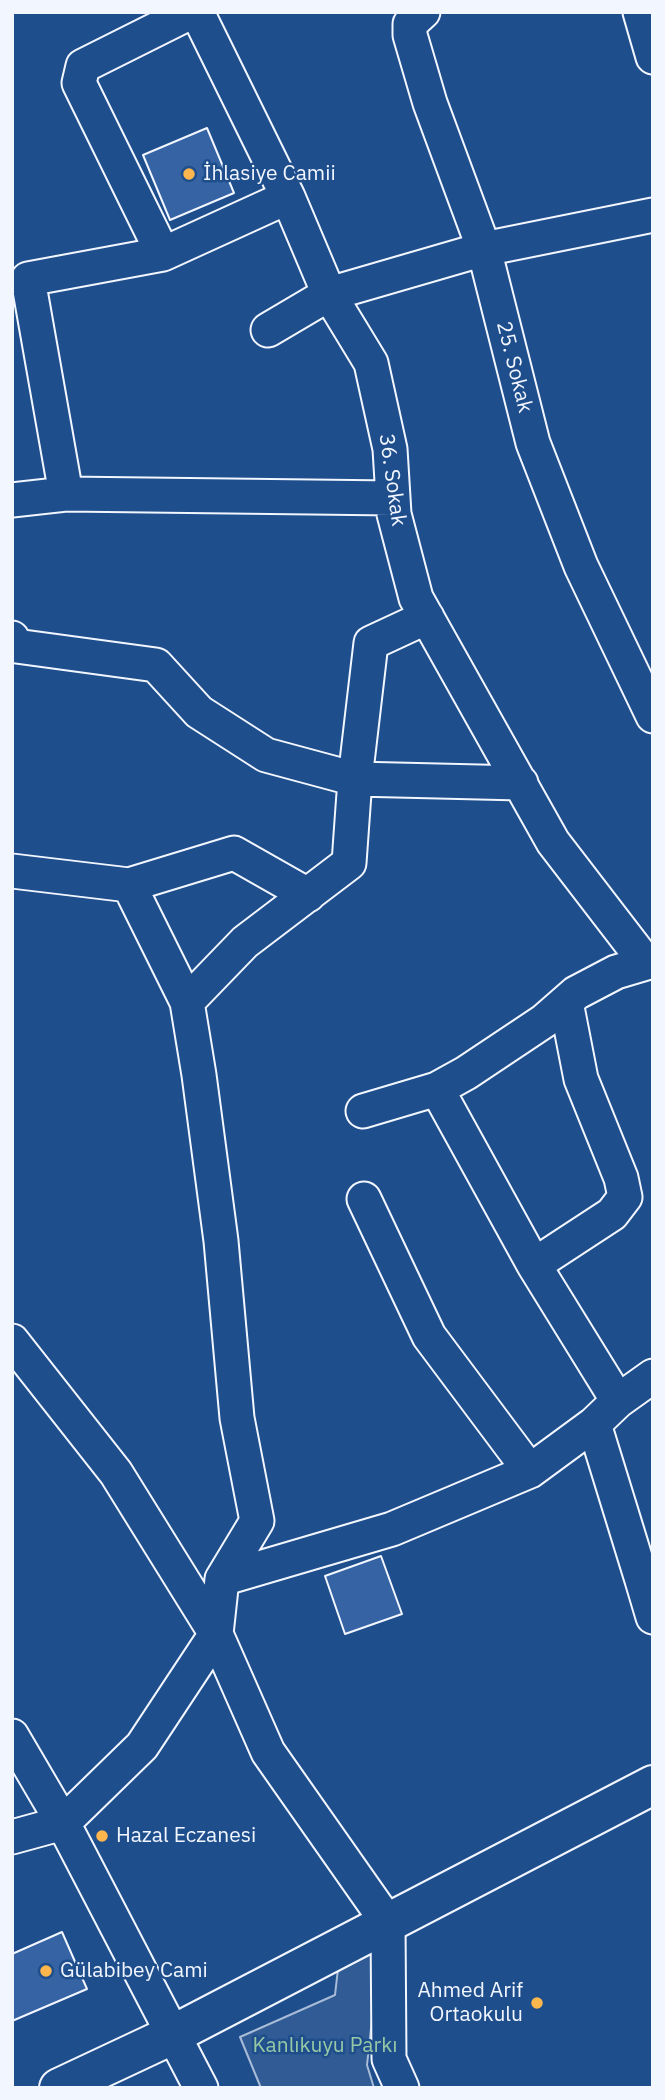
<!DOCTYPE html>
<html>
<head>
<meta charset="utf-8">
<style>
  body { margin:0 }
  #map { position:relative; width:665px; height:2100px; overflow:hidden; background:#1f4e8c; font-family:"IBM Plex Sans",sans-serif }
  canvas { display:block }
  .frame { position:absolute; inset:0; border:14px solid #f2f6ff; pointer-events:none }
</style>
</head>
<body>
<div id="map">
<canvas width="665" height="2100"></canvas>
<div class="frame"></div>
</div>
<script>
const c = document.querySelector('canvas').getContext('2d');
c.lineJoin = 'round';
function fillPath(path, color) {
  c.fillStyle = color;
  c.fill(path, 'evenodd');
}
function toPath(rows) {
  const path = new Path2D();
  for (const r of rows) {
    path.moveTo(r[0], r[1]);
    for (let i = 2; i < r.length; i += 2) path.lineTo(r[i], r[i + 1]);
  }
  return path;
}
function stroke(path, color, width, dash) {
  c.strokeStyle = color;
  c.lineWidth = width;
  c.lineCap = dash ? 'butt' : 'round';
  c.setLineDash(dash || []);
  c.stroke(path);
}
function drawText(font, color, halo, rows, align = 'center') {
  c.font = font + ' "IBM Plex Sans",sans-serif';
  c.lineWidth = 5;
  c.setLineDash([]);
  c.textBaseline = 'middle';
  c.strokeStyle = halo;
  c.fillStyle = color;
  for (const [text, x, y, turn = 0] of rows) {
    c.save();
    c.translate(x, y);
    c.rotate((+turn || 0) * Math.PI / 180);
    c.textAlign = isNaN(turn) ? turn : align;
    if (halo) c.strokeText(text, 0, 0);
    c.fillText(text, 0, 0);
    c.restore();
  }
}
const built = toPath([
  [380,1946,367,2065,374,2088,261,2088,240,2037,335,1995,339,1960,380,1946]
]);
fillPath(built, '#305b95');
stroke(built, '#a8bbd7', 2);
const building = toPath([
  [207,128,234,193,170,220,143,155,207,128],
  [381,1556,402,1614,345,1634,325,1576,381,1556],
  [62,1932,87,1989,12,2021,12,1954,62,1932]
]);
fillPath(building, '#3563a3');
stroke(building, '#f2f6ff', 2);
const minor = toPath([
  [197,12,288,197,329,294,371,363,390,449,394,514,416,598,553,842,646,963],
  [423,12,410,24,410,35,430,103,484,249,533,443,581,566,653,716],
  [640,12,653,57],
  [163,254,79,83,83,66,191,12],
  [268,330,329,294,484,249,653,215],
  [66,494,28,279,163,254,288,197],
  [12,500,66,494,393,498],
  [12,638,16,646,156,665,199,712,266,755,355,779,521,783],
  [12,871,129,885,187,1002],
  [129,885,234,853,308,895],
  [437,1089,534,1265,618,1401],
  [363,1111,437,1089,466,1073,544,1021,576,993,616,972,653,961],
  [364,1199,429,1336,530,1471],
  [534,1265,612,1214,625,1197,621,1178,581,1079,566,1002],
  [12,1341,116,1473,216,1634],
  [594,1424,642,1580],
  [222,1579,392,1529,530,1471,594,1424,618,1401,653,1376],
  [653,1580,642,1580,653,1617],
  [216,1634,222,1579,257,1521,237,1418,221,1241,199,1075,187,1002,245,942,349,863,355,779,371,643,427,617],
  [12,1736,63,1823,201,2088],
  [12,1837,63,1823,142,1746,216,1634,268,1752,388,1923,389,2059,402,2088]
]);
const major = toPath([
  [59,2088,172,2035,653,1785]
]);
stroke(minor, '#f2f6ff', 37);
stroke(major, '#f2f6ff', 42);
stroke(minor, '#1f4e8c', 33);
stroke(major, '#1f4e8c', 38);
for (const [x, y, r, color] of [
  [189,174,7,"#ffb74d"],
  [102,1836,7,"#ffb74d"],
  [46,1971,7,"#ffb74d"],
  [537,2003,7,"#ffb74d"]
]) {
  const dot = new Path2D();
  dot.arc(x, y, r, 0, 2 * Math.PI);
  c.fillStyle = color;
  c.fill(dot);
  stroke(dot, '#1f4e8c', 2.5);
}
drawText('21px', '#f2f6ff', '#1f4e8c', [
  ["İhlasiye Camii",203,174],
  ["Hazal Eczanesi",116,1836],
  ["Gülabibey Cami",60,1971],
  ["Ahmed Arif",523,1991,"right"],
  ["Ortaokulu",523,2015,"right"]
], 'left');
drawText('21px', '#f2f6ff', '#1f4e8c', [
  ["25. Sokak",514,367,76],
  ["36. Sokak",392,480,82]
]);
drawText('21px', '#97c8a6', '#1f4e8c', [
  ["Kanlıkuyu Parkı",325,2046]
]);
</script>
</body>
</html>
